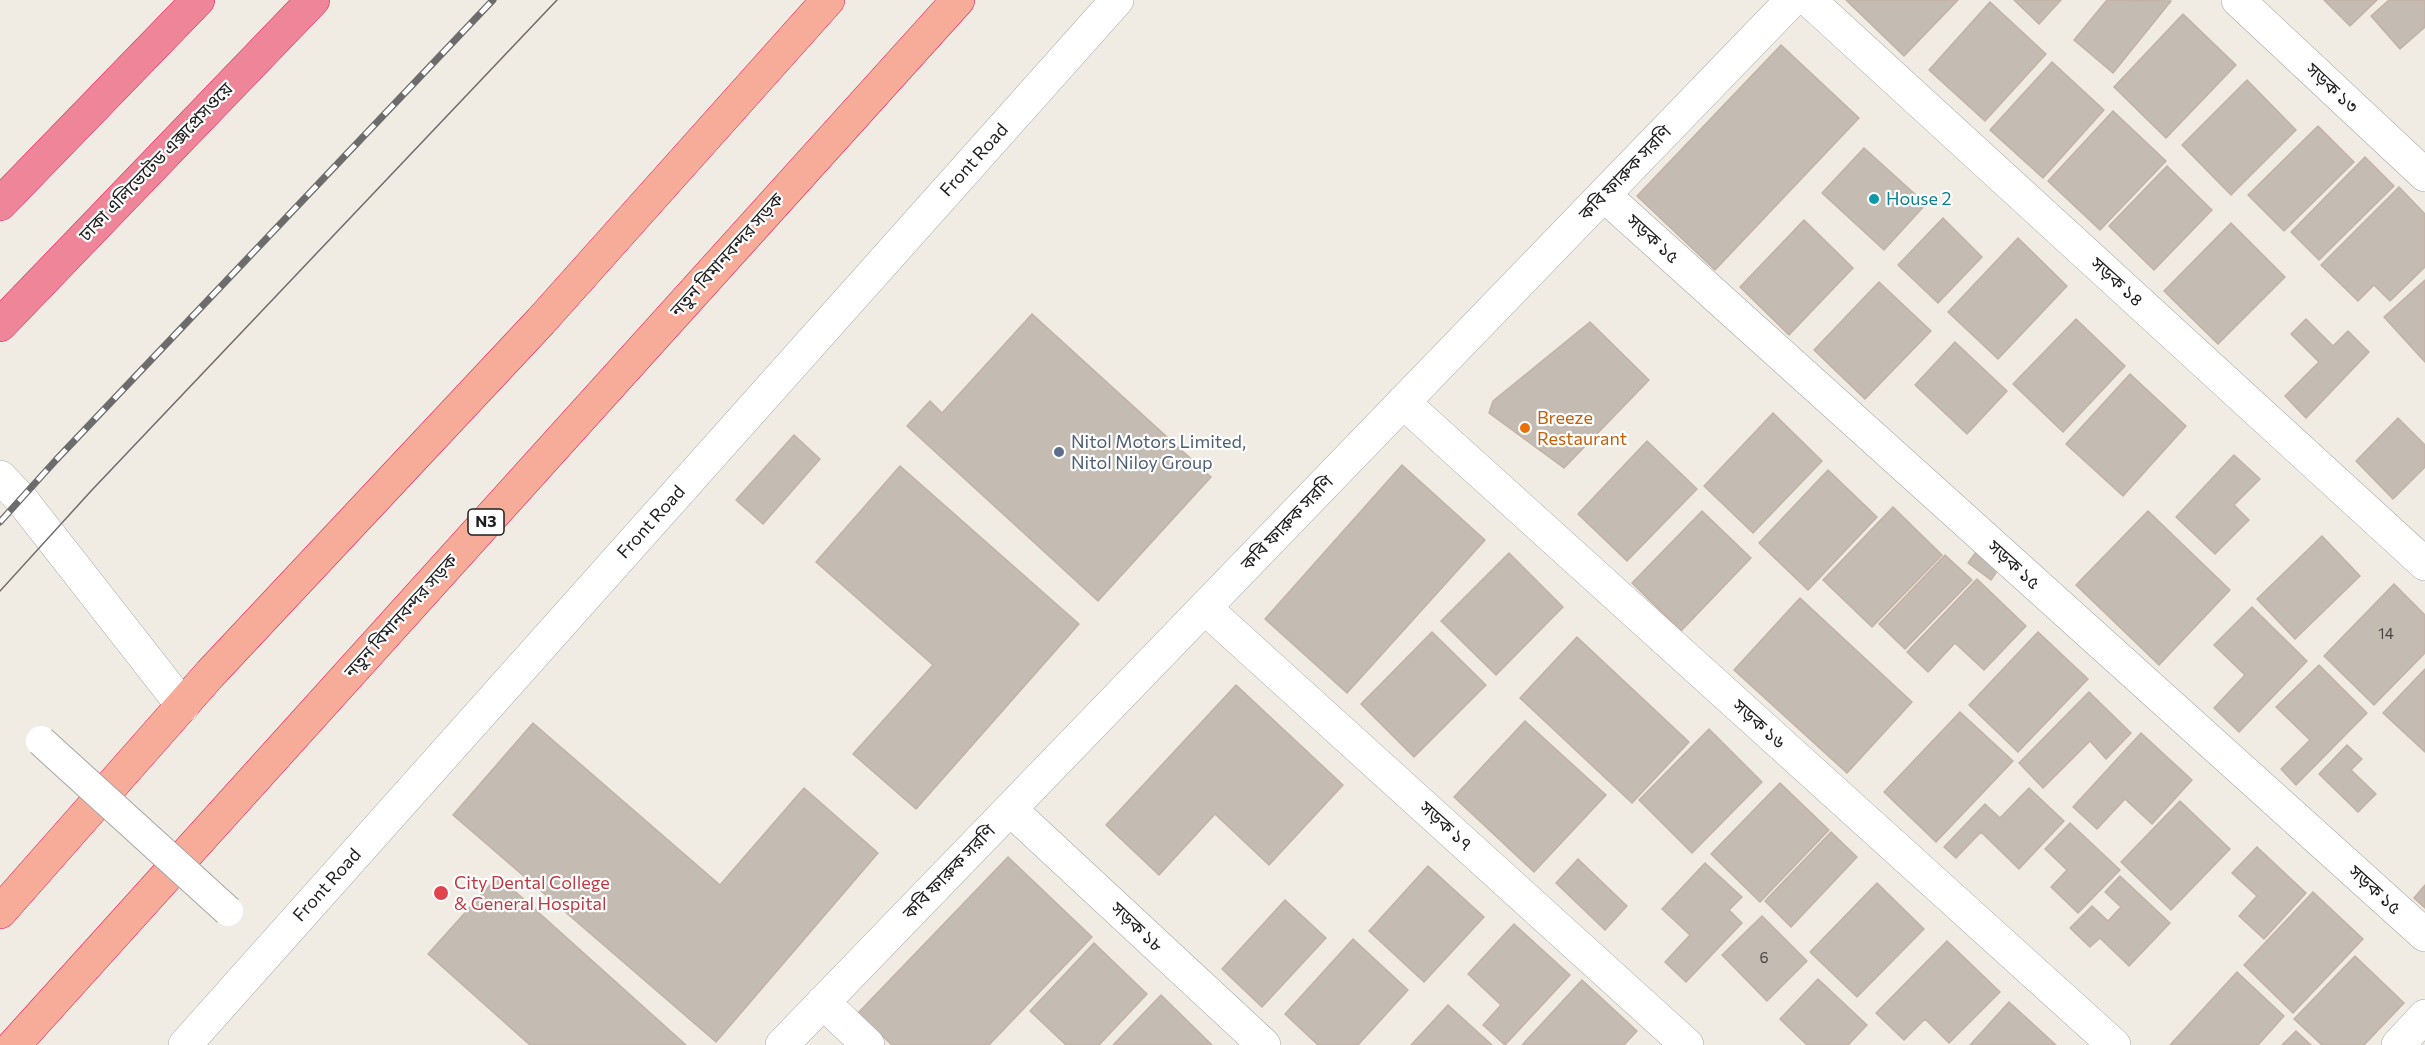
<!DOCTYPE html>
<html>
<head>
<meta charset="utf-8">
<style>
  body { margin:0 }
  canvas { display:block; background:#f0ece4 }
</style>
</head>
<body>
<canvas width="2425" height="1045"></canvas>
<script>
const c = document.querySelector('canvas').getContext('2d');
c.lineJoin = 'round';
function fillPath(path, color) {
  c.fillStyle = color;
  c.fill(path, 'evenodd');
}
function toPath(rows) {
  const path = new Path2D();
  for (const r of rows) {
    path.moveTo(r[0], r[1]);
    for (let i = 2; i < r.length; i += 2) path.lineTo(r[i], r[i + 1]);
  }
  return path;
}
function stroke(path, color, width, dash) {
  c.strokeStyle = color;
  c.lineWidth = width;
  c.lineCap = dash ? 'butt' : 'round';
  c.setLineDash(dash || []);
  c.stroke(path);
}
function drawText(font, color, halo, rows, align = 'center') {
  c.font = font + ' Commissioner,"Noto Sans Bengali",sans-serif';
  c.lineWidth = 4.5;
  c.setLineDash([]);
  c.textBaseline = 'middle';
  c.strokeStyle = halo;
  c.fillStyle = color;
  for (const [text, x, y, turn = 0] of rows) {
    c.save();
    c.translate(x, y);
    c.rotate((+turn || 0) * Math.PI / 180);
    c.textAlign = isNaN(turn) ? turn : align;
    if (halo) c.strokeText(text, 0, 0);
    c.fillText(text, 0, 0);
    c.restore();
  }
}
const building = toPath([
  [1846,0,1958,0,1904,56,1846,0],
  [2014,0,2061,0,2039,24,2014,0],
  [2107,0,2171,1,2113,73,2074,40,2107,0],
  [2324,0,2377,0,2350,26,2324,0],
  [2389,0,2425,0,2425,27,2400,49,2371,16,2389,0],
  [1990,2,2046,54,1985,121,1929,70,1990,2],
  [2183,14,2236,65,2166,138,2114,87,2183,14],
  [1781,45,1859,118,1715,270,1637,196,1781,45],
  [2052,62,2104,110,2043,178,1990,130,2052,62],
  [2247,80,2296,130,2231,195,2182,145,2247,80],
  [2113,111,2166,161,2100,230,2048,181,2113,111],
  [2318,126,2354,162,2284,231,2248,195,2318,126],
  [1864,148,1926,204,1884,250,1822,193,1864,148],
  [2365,157,2394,186,2319,260,2291,232,2365,157],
  [2167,166,2212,210,2154,270,2109,226,2167,166],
  [2399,187,2425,214,2425,267,2390,301,2374,285,2358,301,2321,265,2399,187],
  [1943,218,1982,257,1938,303,1898,265,1943,218],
  [1804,220,1853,268,1789,335,1740,287,1804,220],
  [2231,223,2285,277,2218,344,2164,291,2231,223],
  [2018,238,2067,286,1998,359,1948,312,2018,238],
  [2425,280,2425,362,2384,317,2425,280],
  [1879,282,1931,331,1865,399,1814,350,1879,282],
  [1032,314,1211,477,1098,601,907,426,930,401,942,413,1032,314],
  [2076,319,2125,366,2063,432,2013,384,2076,319],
  [2306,319,2333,346,2348,331,2369,352,2306,418,2285,396,2319,362,2291,334,2306,319],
  [1590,322,1649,380,1564,468,1489,413,1493,401,1590,322],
  [1955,342,2007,391,1967,434,1915,385,1955,342],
  [2130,374,2186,426,2123,496,2066,444,2130,374],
  [1773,413,1822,461,1753,533,1704,486,1773,413],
  [2398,418,2425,445,2425,467,2393,499,2356,461,2398,418],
  [794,435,820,459,763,524,736,500,794,435],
  [1647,441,1697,489,1627,561,1578,514,1647,441],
  [2234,455,2260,479,2234,505,2249,520,2215,554,2176,517,2234,455],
  [1402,465,1485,540,1347,693,1265,619,1402,465],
  [900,466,1079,624,916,809,853,754,933,665,816,562,900,466],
  [1828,470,1877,517,1808,590,1759,543,1828,470],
  [1893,507,1942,555,1872,627,1823,580,1893,507],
  [1702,511,1751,558,1681,631,1632,583,1702,511],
  [2148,511,2230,590,2159,665,2076,585,2148,511],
  [2322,536,2360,576,2295,639,2257,599,2322,536],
  [1979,548,2001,565,1991,580,1968,563,1979,548],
  [1509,553,1563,607,1496,675,1441,621,1509,553],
  [1945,555,1972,580,1905,649,1879,624,1945,555],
  [1977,579,2026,626,1984,670,1955,643,1928,672,1907,652,1977,579],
  [2394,584,2425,615,2425,653,2374,705,2324,656,2394,584],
  [1800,598,1912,702,1847,773,1734,670,1800,598],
  [2252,607,2307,661,2239,732,2214,708,2245,675,2214,645,2252,607],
  [1432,632,1486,685,1414,757,1361,704,1432,632],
  [2038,632,2088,679,2018,752,1969,705,2038,632],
  [1577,637,1689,742,1632,803,1520,698,1577,637],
  [2319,665,2367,713,2296,785,2281,769,2310,740,2276,707,2319,665],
  [2425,669,2425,752,2383,713,2425,669],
  [1236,685,1343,785,1269,865,1215,814,1159,875,1106,825,1236,685],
  [2089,692,2131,733,2106,759,2090,741,2043,788,2019,763,2089,692],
  [1960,712,2013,761,1936,842,1884,792,1960,712],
  [1525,721,1606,795,1534,872,1454,797,1525,721],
  [533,723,720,885,804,788,878,853,716,1042,453,815,533,723],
  [1709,729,1762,782,1692,853,1639,800,1709,729],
  [2141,733,2192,780,2152,824,2125,799,2097,829,2073,807,2141,733],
  [2347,745,2362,759,2351,770,2376,794,2358,812,2319,774,2347,745],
  [1780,783,1829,830,1760,902,1711,854,1780,783],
  [2029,788,2064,821,2019,869,1981,832,1956,858,1944,847,1985,804,2000,818,2029,788],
  [2180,801,2230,849,2171,910,2121,862,2180,801],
  [2070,823,2120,870,2078,913,2051,887,2067,870,2045,849,2070,823],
  [1831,832,1857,857,1791,927,1765,901,1831,832],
  [2257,847,2306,893,2264,939,2239,916,2257,896,2232,873,2257,847],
  [1008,857,1092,937,989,1045,892,1045,858,1013,1008,857],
  [1578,859,1627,906,1605,930,1556,883,1578,859],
  [1705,863,1742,897,1729,910,1742,923,1686,982,1665,962,1690,935,1662,909,1705,863],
  [1428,866,1484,917,1424,982,1369,931,1428,866],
  [498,876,686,1045,530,1045,428,954,498,876],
  [2120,876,2170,923,2129,966,2100,938,2090,947,2070,928,2092,906,2108,921,2121,907,2105,892,2120,876],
  [1877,883,1924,929,1857,997,1810,952,1877,883],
  [2425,885,2425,908,2414,898,2425,885],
  [2313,892,2363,939,2293,1013,2244,965,2313,892],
  [1285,900,1326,938,1262,1007,1222,969,1285,900],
  [1762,916,1807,961,1767,1001,1722,955,1762,916],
  [1514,924,1570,975,1505,1045,1483,1025,1501,1005,1468,974,1514,924],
  [1353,939,1408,990,1358,1045,1318,1045,1285,1014,1353,939],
  [1947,941,2000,992,1949,1043,1925,1019,1904,1040,1876,1013,1947,941],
  [1094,943,1147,994,1099,1045,1066,1045,1030,1011,1094,943],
  [2355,956,2404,1003,2364,1045,2322,1045,2294,1019,2355,956],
  [2237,972,2284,1016,2258,1045,2170,1045,2237,972],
  [1818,979,1867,1025,1848,1045,1807,1045,1780,1019,1818,979],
  [1582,980,1637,1031,1624,1045,1522,1045,1582,980],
  [1161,995,1212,1045,1113,1045,1161,995],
  [2009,1002,2056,1045,1970,1045,2009,1002],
  [1448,1005,1492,1045,1411,1045,1448,1005],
  [2296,1031,2311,1045,2282,1045,2296,1031]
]);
fillPath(building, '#c4bbb3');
stroke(building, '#c3b2a5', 1.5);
const minor = toPath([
  [1809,0,2425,564],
  [2238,0,2425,175],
  [1604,195,2425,935],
  [1403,402,2114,1045],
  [0,477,21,499,183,706],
  [1205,608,1687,1045],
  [1010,809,1264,1045],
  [823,1002,868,1045],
  [185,1045,1117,0],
  [782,1045,1792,0],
  [2398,1045,2425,1016]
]);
const trunk = toPath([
  [0,912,210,674,541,321,828,0],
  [14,1045,958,0]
]);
const motorway = toPath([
  [0,204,198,0],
  [0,325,313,0]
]);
stroke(minor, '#a5a5a5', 34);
stroke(trunk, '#e9165d', 34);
stroke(motorway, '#e9165d', 34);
stroke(minor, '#fff', 33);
stroke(trunk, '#f6ac99', 33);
stroke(motorway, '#ee8598', 33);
stroke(toPath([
  [0,591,91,491,557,0]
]), '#6c6c6c', 1.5);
const rail = toPath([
  [0,522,56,460,493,0]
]);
stroke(rail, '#6c6c6c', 7);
stroke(rail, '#fff', 4.5, [14]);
const pedestrianBridge = toPath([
  [41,741,228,911]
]);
stroke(pedestrianBridge, '#a5a5a5', 32, []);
stroke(pedestrianBridge, '#fff', 30);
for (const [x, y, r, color] of [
  [1874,199,6,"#0f9aa8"],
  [1525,428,6,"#e8710a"],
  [1059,452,6,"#5c6f8a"],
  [441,893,8,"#e0444e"]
]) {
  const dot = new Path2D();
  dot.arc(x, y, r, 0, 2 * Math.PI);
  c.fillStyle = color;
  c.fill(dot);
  stroke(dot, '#fff', 2);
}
drawText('15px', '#484543', null, [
  ["14",2386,634],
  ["6",1764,958]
]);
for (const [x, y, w] of [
  [486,522,36]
]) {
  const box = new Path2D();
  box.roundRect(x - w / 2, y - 13, w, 26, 4.5);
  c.fillStyle = '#fff';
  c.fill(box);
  stroke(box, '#1e1e1e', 1.5);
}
drawText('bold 16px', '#1e1e1e', null, [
  ["N3",486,522]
]);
drawText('18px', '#1e1e1e', '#fff', [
  ["সড়ক ১৩",2332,88,43],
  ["Front Road",974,160,-48],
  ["ঢাকা এলিভেটেড এক্সপ্রেসওয়ে",156,162,-46],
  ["কবি ফারুক সরণি",1625,173,-46],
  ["সড়ক ১৫",1653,239,42],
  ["নতুন বিমানবন্দর সড়ক",727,255,-48],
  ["সড়ক ১৪",2117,282,42],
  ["Front Road",651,522,-48],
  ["কবি ফারুক সরণি",1287,523,-46],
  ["সড়ক ১৫",2014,565,42],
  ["নতুন বিমানবন্দর সড়ক",401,616,-48],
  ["সড়ক ১৬",1759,724,42],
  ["সড়ক ১৭",1446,826,42],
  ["কবি ফারুক সরণি",949,872,-46],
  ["Front Road",327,885,-48],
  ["সড়ক ১৫",2375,890,42],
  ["সড়ক ১৮",1137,927,43]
]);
drawText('18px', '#0d838f', '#fff', [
  ["House 2",1886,199]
], 'left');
drawText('18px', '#c56008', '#fff', [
  ["Breeze",1537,418],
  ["Restaurant",1537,439]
], 'left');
drawText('18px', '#4e5e75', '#fff', [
  ["Nitol Motors Limited,",1071,442],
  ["Nitol Niloy Group",1071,463]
], 'left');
drawText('18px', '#be3a42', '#fff', [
  ["City Dental College",454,883],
  ["& General Hospital",454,904]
], 'left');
</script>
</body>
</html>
